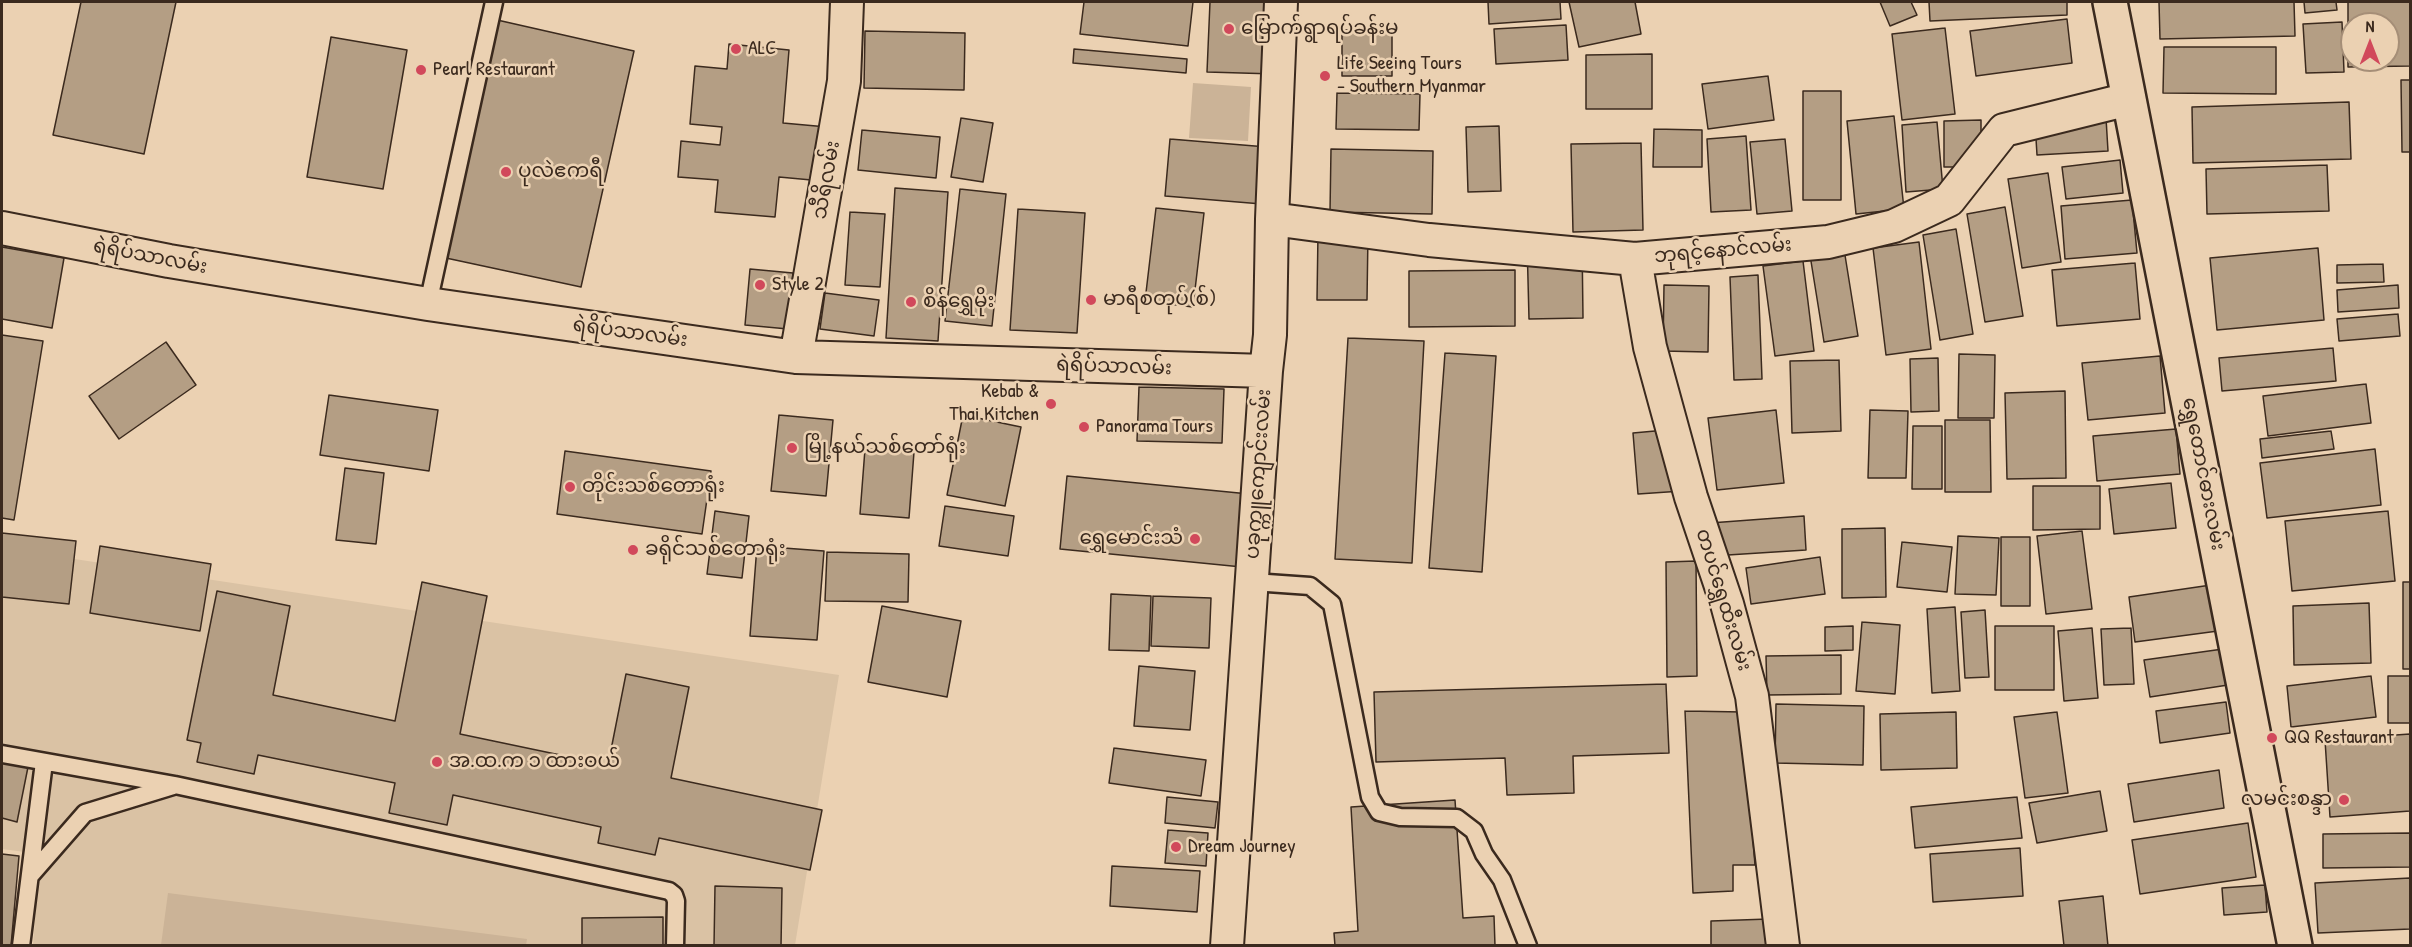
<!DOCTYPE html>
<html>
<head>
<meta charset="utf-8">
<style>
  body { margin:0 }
  #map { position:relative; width:2412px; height:947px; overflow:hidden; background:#ebd1b2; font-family:"Patrick Hand",sans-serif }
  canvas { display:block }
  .frame { position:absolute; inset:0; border:3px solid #3b2a1e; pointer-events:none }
  .north { position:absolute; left:2340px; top:12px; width:60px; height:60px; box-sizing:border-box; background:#ebd1b2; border:2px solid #a58e77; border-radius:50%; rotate:0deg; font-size:16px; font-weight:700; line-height:24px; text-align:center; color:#3b2a1e }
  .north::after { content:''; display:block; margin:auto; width:21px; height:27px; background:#d1495b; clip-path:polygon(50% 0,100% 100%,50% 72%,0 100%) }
</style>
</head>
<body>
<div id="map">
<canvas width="2412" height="947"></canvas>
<div class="frame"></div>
<div class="north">N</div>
</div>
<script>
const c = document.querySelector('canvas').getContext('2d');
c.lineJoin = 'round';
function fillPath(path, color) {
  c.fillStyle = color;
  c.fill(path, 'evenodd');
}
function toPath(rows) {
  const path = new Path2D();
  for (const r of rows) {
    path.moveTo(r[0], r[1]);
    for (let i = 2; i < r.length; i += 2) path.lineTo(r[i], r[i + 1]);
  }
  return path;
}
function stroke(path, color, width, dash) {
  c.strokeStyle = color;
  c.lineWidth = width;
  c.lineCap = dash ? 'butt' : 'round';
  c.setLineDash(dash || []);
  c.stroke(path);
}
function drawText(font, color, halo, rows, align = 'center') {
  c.font = font + ' "Patrick Hand","Noto Sans Myanmar",sans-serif';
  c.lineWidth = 5;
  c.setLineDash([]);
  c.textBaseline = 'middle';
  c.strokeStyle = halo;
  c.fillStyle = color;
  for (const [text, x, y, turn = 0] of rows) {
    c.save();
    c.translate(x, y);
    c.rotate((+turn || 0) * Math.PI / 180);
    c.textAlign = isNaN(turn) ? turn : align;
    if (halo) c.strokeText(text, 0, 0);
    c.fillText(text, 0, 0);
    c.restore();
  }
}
fillPath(toPath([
  [2,548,839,675,795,945,33,945,40,854,2,849]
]), '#dac2a4');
fillPath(toPath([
  [1193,83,1251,87,1248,141,1189,138],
  [168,893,527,939,526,945,161,945]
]), '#cbb397');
const building = toPath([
  [81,2,176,2,144,154,53,135,81,2],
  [1084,2,1193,2,1188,46,1080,34,1084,2],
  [1210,2,1277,2,1275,74,1207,72,1210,2],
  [1488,2,1560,2,1561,19,1489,24,1488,2],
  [1569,2,1635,2,1641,34,1579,47,1569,2],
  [1880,2,1911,2,1917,15,1890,26,1880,2],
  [1929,2,2067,2,2067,15,1930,21,1929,2],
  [2159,2,2294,2,2295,36,2160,39,2159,2],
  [2304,2,2336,2,2337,10,2305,13,2304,2],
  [2348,2,2410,2,2410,66,2348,67,2348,2],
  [2352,24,2388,24,2388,60,2352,60,2352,24],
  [484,17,634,51,581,287,432,255,484,17],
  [2067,19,2072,63,1976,76,1970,31,2067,19],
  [2342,22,2344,72,2306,73,2303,24,2342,22],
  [1566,25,1568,60,1496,64,1494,29,1566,25],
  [1945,28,1955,114,1902,120,1892,34,1945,28],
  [1342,30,1392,30,1392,76,1342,76,1342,30],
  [865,31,965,33,964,90,864,88,865,31],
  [331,37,407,50,383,189,307,177,331,37],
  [729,44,789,50,783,123,838,128,833,182,779,177,775,217,715,212,718,180,678,177,681,141,720,145,722,127,690,124,695,66,727,69,729,44],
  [2164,47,2276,47,2276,94,2163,93,2164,47],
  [1074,49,1187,59,1186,73,1073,63,1074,49],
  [1652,54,1652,109,1586,109,1586,55,1652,54],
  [1768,76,1774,120,1708,129,1702,84,1768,76],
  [2401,80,2410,80,2410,152,2402,152,2401,80],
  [1803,91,1841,91,1841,200,1803,200,1803,91],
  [1337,93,1420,94,1419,130,1336,129,1337,93],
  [2349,102,2351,159,2193,163,2192,107,2349,102],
  [1894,116,1904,209,1856,214,1847,121,1894,116],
  [961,118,993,123,983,182,951,177,961,118],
  [2106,118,2108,151,2037,155,2035,122,2106,118],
  [1981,120,1981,167,1944,167,1944,121,1981,120],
  [1937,122,1943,189,1906,192,1902,125,1937,122],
  [1499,126,1501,191,1468,192,1466,127,1499,126],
  [1654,129,1702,130,1702,167,1653,167,1654,129],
  [862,130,940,137,936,178,858,170,862,130],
  [1746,136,1751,210,1711,212,1707,139,1746,136],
  [1170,139,1279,148,1274,205,1165,196,1170,139],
  [1785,139,1792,211,1757,214,1750,142,1785,139],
  [1641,143,1643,230,1573,232,1571,144,1641,143],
  [1331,149,1433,151,1432,214,1330,212,1331,149],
  [2120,160,2123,193,2066,199,2062,167,2120,160],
  [2327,165,2329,211,2207,214,2206,169,2327,165],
  [2048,173,2061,262,2022,268,2008,179,2048,173],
  [895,188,948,192,938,341,886,338,895,188],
  [960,189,1006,194,992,326,945,321,960,189],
  [2132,200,2137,253,2065,259,2061,206,2132,200],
  [2005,207,2023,316,1985,322,1967,214,2005,207],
  [1156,208,1204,213,1193,307,1145,301,1156,208],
  [1018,209,1085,213,1077,333,1010,330,1018,209],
  [850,212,885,214,880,287,845,285,850,212],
  [1956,229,1973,334,1940,340,1923,235,1956,229],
  [1318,233,1368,234,1367,300,1317,300,1318,233],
  [1582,240,1583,318,1529,319,1527,241,1582,240],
  [1919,242,1931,349,1886,355,1873,248,1919,242],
  [2,247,64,258,52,328,2,319,2,247],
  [2318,248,2324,320,2217,330,2210,258,2318,248],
  [1844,249,1858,336,1824,342,1810,255,1844,249],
  [1803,261,1814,351,1775,356,1763,266,1803,261],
  [2135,263,2140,319,2057,326,2052,270,2135,263],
  [2383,264,2384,282,2337,283,2337,265,2383,264],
  [750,269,793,273,788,329,745,325,750,269],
  [1515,270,1515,326,1409,327,1409,271,1515,270],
  [1758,275,1762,379,1734,380,1730,277,1758,275],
  [1664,285,1709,286,1708,352,1663,351,1664,285],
  [2398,285,2399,308,2338,312,2337,290,2398,285],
  [825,293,879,300,874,336,820,329,825,293],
  [2398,314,2400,336,2339,341,2337,319,2398,314],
  [2,335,43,341,14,520,2,518,2,335],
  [1348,338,1424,341,1412,563,1335,559,1348,338],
  [166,342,196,385,119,439,89,396,166,342],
  [2333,348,2336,381,2222,391,2219,358,2333,348],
  [1445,353,1496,356,1482,572,1429,568,1445,353],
  [1959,354,1995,355,1994,418,1958,418,1959,354],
  [2160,356,2165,413,2088,420,2082,363,2160,356],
  [1938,358,1939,411,1911,412,1910,359,1938,358],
  [1839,360,1841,431,1792,433,1790,361,1839,360],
  [2366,384,2371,423,2268,436,2263,396,2366,384],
  [1139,387,1224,389,1222,443,1137,441,1139,387],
  [2065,391,2066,478,2007,479,2005,393,2065,391],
  [329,395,438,410,429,471,320,455,329,395],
  [1776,410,1784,483,1717,490,1708,418,1776,410],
  [1870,410,1908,411,1906,478,1868,478,1870,410],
  [779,415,833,420,826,496,771,491,779,415],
  [963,415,1021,427,1005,506,947,495,963,415],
  [1945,420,1990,420,1991,492,1945,492,1945,420],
  [1913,426,1942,426,1942,489,1912,489,1913,426],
  [1677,429,1682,491,1638,494,1633,433,1677,429],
  [2176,429,2180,474,2097,481,2093,436,2176,429],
  [2331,431,2334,449,2262,458,2260,439,2331,431],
  [865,449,914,452,909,518,860,514,865,449],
  [2375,449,2381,505,2267,518,2260,463,2375,449],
  [565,451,711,471,702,534,557,514,565,451],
  [345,468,384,473,376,544,336,540,345,468],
  [1067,476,1249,494,1242,567,1060,549,1067,476],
  [2171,483,2176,528,2114,534,2109,489,2171,483],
  [2033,486,2100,486,2100,529,2033,530,2033,486],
  [945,506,1014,516,1008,556,939,546,945,506],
  [715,511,749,516,742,578,707,574,715,511],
  [2388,511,2395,581,2292,591,2285,521,2388,511],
  [1804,516,1806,550,1712,556,1710,523,1804,516],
  [1885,528,1886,597,1842,598,1842,529,1885,528],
  [2082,531,2092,609,2046,614,2037,536,2082,531],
  [2,533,76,541,69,604,2,597,2,533],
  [1958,536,1999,538,1996,595,1955,594,1958,536],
  [2001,537,2030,537,2030,606,2001,606,2001,537],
  [1902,542,1952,547,1947,592,1897,587,1902,542],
  [100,546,211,564,200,631,90,613,100,546],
  [757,546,824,551,817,640,750,636,757,546],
  [827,552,909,554,908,602,825,601,827,552],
  [1820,557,1825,594,1751,604,1746,568,1820,557],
  [1696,561,1697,676,1667,677,1666,562,1696,561],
  [422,582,487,596,460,734,608,765,626,674,689,687,671,778,822,810,810,870,659,838,655,855,598,843,601,827,453,795,447,825,389,813,395,783,258,755,254,774,197,762,201,743,187,740,217,591,290,606,273,695,395,721,422,582],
  [2403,582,2410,582,2410,669,2403,669,2403,582],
  [2211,585,2218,631,2135,642,2129,597,2211,585],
  [1111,594,1151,596,1149,651,1109,650,1111,594],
  [1153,596,1211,598,1209,648,1151,646,1153,596],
  [2369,603,2371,663,2294,665,2293,606,2369,603],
  [882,606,961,621,947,697,868,682,882,606],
  [1955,607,1960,691,1932,693,1927,609,1955,607],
  [1985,610,1989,677,1965,678,1961,612,1985,610],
  [1862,622,1900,625,1895,694,1856,691,1862,622],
  [1853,626,1853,650,1825,651,1825,627,1853,626],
  [1995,626,2054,626,2054,690,1995,690,1995,626],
  [2092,628,2098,698,2064,701,2058,631,2092,628],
  [2131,628,2134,684,2104,685,2101,629,2131,628],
  [2223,649,2228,685,2150,697,2144,660,2223,649],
  [1841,655,1841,694,1767,695,1766,656,1841,655],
  [1139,666,1195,671,1190,730,1134,726,1139,666],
  [2371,676,2376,717,2291,727,2287,686,2371,676],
  [2388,676,2410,676,2410,723,2388,723,2388,676],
  [1666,684,1669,753,1573,756,1574,793,1507,795,1505,758,1376,762,1374,692,1666,684],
  [2226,702,2230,733,2160,743,2156,711,2226,702],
  [1776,704,1864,706,1863,765,1775,763,1776,704],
  [1685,711,1743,712,1755,865,1733,865,1733,891,1693,893,1685,711],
  [1956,712,1957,768,1881,770,1880,714,1956,712],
  [2057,712,2068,793,2025,798,2014,717,2057,712],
  [2410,734,2410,811,2330,817,2325,740,2410,734],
  [1114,748,1206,760,1201,796,1109,783,1114,748],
  [2,751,30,757,17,822,2,818,2,751],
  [2219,770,2224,808,2134,822,2128,784,2219,770],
  [2100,791,2107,831,2037,843,2029,803,2100,791],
  [1167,797,1218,802,1215,828,1165,823,1167,797],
  [2017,797,2022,838,1915,848,1911,807,2017,797],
  [1455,800,1463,918,1494,916,1495,946,1335,946,1334,933,1358,931,1351,807,1455,800],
  [2248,823,2256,877,2140,894,2132,840,2248,823],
  [1168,830,1208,833,1206,866,1165,863,1168,830],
  [2410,833,2410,867,2323,868,2323,834,2410,833],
  [2020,848,2023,896,1933,902,1930,854,2020,848],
  [2,854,19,856,11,946,2,946,2,854],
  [1112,866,1200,871,1197,912,1110,906,1112,866],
  [2410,878,2410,929,2318,933,2315,883,2410,878],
  [2265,885,2267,912,2224,915,2222,888,2265,885],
  [715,886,782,888,781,946,714,946,715,886],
  [2103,896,2108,946,2064,946,2059,901,2103,896],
  [663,917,663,946,582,946,582,918,663,917],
  [1769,919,1770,946,1711,946,1711,921,1769,919]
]);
fillPath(building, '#b49e84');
stroke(building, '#3b2a1e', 1.5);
const lane = toPath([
  [428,304,494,2],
  [1253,582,1310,586,1332,604,1370,797,1379,812,1400,817,1457,818,1474,831,1484,854,1502,880,1528,946],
  [2,754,175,785,669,891,674,895,676,901,675,946],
  [30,876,85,813,173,786],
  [21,946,44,762]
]);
const street = toPath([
  [1272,219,1429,240,1635,259,1828,242,1894,226,1949,200,2004,130,2129,99],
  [2,228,169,261,428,304,796,357,1266,371],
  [1635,259,1650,347,1691,497,1727,604,1752,696,1783,946],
  [796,357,844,81,847,2],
  [1227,946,1266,371,1270,335,1272,219,1281,2]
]);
const secondary = toPath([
  [2110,2,2295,946]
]);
stroke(lane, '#3b2a1e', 21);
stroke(street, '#3b2a1e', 36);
stroke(secondary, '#3b2a1e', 38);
stroke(lane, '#ebd1b2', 16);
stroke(street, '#ebd1b2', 32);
stroke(secondary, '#ebd1b2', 33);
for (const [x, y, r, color] of [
  [1229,29,6,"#d1495b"],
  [736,49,6,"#d1495b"],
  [421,70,6,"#d1495b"],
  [1325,76,6,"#d1495b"],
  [506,172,6,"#d1495b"],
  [760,285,6,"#d1495b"],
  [1091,300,6,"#d1495b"],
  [911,302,6,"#d1495b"],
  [1051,404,6,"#d1495b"],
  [1084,427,6,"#d1495b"],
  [792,448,6,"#d1495b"],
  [570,487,6,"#d1495b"],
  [1195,539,6,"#d1495b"],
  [633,550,6,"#d1495b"],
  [2272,738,6,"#d1495b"],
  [437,762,6,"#d1495b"],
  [2344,800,6,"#d1495b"],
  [1176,847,6,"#d1495b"]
]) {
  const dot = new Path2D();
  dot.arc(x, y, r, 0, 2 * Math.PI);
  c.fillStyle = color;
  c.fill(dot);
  stroke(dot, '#ebd1b2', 2);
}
drawText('20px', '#3b2a1e', '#ebd1b2', [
  ["မြောက်ရွာရပ်ခန်းမ",1241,29],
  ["ALC",748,49],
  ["Life Seeing Tours",1337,64],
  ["- Southern Myanmar",1337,87],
  ["Pearl Restaurant",433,70],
  ["ပုလဲဧကရီ",518,172],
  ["Style 2",772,285],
  ["မာရီစတုပ်(စ်)",1103,300],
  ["စိန်ရွှေမိုး",923,302],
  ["Kebab &",1039,392,"right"],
  ["Thai Kitchen",1039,415,"right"],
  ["Panorama Tours",1096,427],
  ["မြို့နယ်သစ်တော်ရုံး",804,448],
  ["တိုင်းသစ်တောရုံး",582,487],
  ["ရွှေမောင်းသံ",1183,539,"right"],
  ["ခရိုင်သစ်တောရုံး",645,550],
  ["QQ Restaurant",2284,738],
  ["အ.ထ.က ၁ ထားဝယ်",449,762],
  ["လမင်းစန္ဒာ",2332,800,"right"],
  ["Dream Journey",1188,847]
], 'left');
drawText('20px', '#3b2a1e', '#ebd1b2', [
  ["သီရိလမ်း",827,180,-80],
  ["ဘုရင့်နောင်လမ်း",1723,251,-5],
  ["ရဲရိပ်သာလမ်း",150,257,11],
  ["ရဲရိပ်သာလမ်း",630,333,8],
  ["ရဲရိပ်သာလမ်း",1114,367,2],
  ["ပခုက္ကူကျောင်းလမ်း",1259,474,-86],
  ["ရွှေတောင်ဓားလမ်း",2203,474,79],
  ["တပင်ရွှေထီးလမ်း",1723,600,73]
]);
</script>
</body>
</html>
